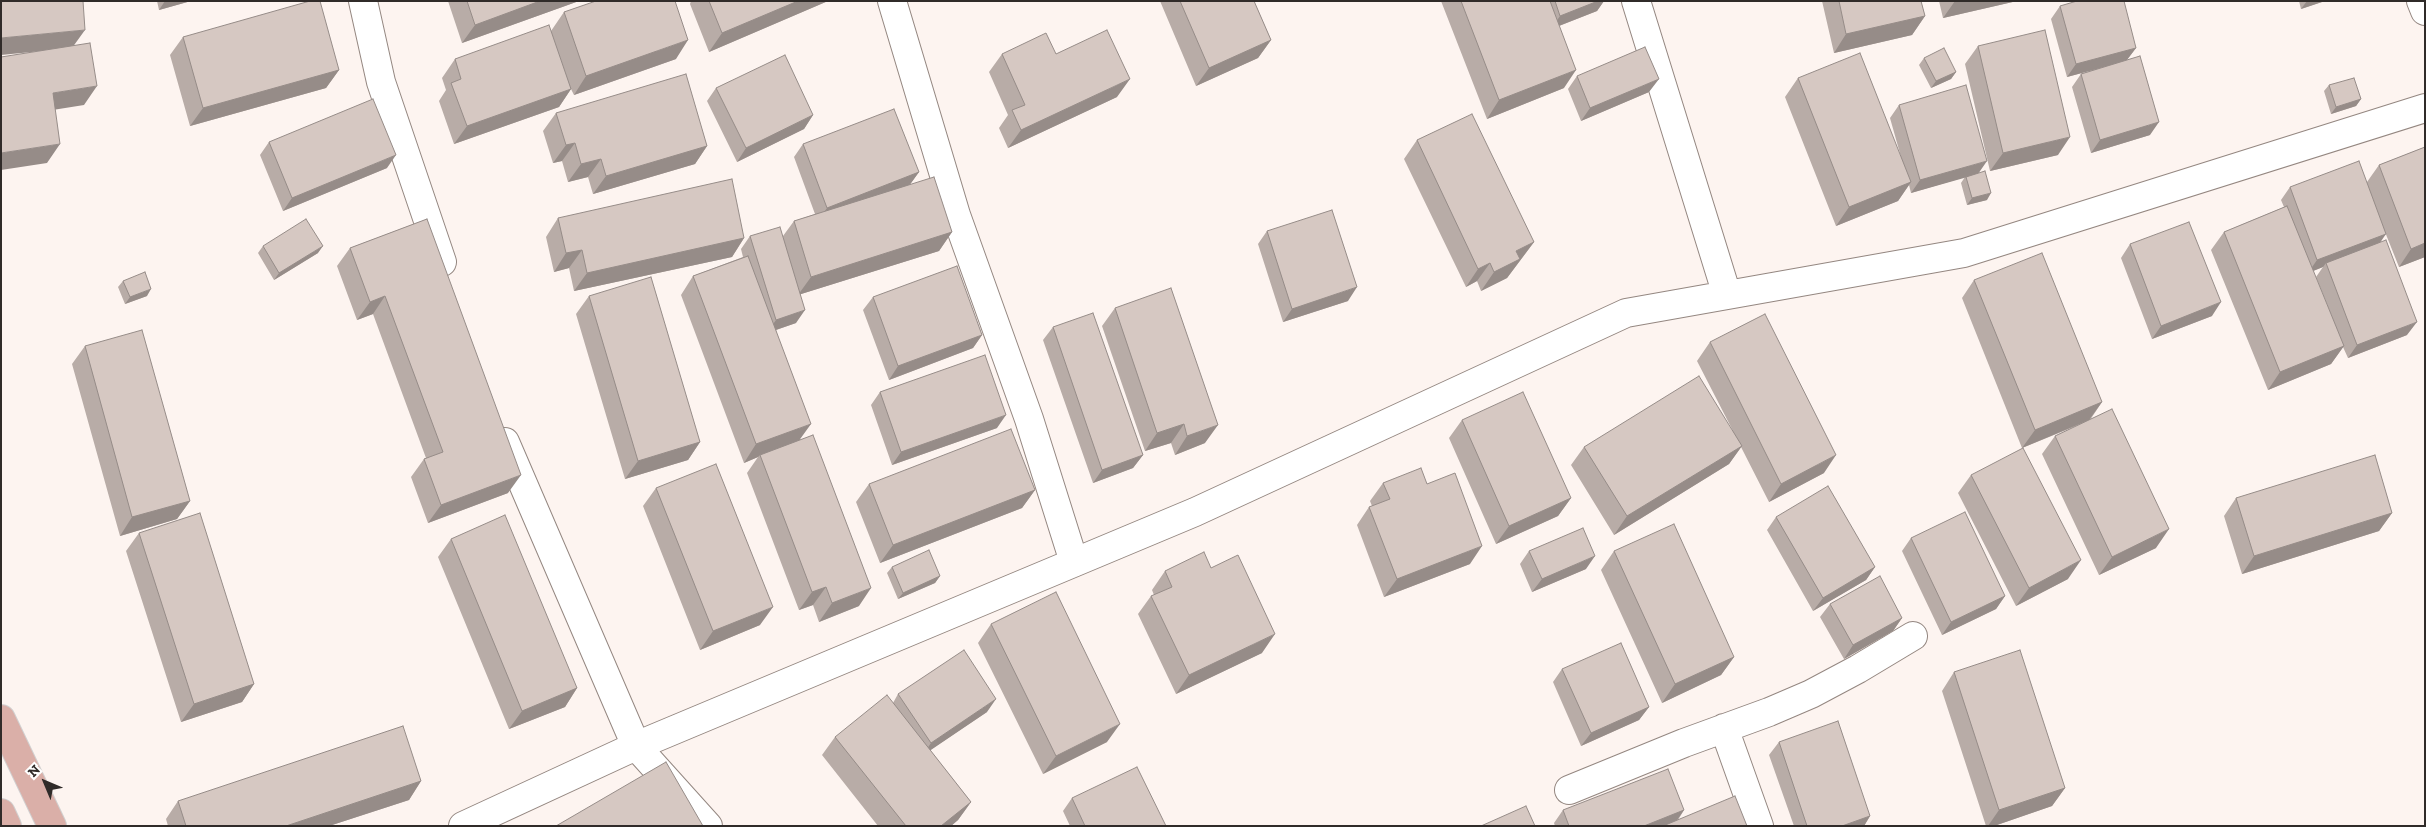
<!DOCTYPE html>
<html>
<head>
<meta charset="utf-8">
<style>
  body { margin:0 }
  #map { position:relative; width:2426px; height:827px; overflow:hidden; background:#fdf4f0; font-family:"Zilla Slab",serif }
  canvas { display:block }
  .frame { position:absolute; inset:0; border:2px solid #302b29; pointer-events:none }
  .north { position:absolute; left:20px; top:757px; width:50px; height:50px; -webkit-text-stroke:4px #fff; paint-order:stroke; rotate:315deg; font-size:14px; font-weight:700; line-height:20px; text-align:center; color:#302b29 }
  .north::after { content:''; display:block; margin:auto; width:18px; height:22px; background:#302b29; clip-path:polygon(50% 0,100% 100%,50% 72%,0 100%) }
</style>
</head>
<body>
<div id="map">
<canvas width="2426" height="827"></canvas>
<div class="frame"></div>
<div class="north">N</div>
</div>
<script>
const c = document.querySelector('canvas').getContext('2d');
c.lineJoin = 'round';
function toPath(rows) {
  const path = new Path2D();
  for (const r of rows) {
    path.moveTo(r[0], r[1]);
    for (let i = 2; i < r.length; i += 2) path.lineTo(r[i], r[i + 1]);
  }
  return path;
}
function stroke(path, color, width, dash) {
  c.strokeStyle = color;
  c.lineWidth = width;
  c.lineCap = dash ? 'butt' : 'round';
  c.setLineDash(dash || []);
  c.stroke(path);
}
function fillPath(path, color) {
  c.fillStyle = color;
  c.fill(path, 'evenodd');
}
const minor = toPath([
  [363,1,381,82,442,262],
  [892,1,956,215,1029,419,1074,562],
  [1636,1,1727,295],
  [2421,1,2425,11],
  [505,442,636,746,708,826],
  [1724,728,1759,826],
  [1569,790,1684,743,1769,712,1811,694,1858,669,1913,636],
  [463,826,636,746,1195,512,1626,313,1964,253,2425,108]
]);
const major = toPath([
  [1,719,52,826],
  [1,813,7,826]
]);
stroke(minor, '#948781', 30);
stroke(major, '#d1d0d0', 30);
stroke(minor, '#fff', 28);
stroke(major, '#daafa8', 28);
fillPath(toPath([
  [157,1,191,1,159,10],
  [448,1,579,1,462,43],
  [691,1,828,1,709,52,690,4],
  [1160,1,1254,1,1271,40,1258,58,1196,86],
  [1441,1,1604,1,1597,11,1559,26,1564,88,1487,119],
  [1822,1,1921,1,1925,16,1912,35,1834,53],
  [1939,1,2017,1,1943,18],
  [2299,1,2325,1,2301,9],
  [2060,6,2136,48,2127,60,2150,135,2091,153,2072,87,2081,74,2093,70,2067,77,2051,19],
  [564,12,676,59,574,95,571,89,559,107,454,144,439,101,446,90,442,78,455,59,551,31],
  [183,37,339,70,326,88,190,126,170,55],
  [1978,46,2058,155,1990,171,1965,64],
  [1002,54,1056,54,1117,97,1008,148,999,128,1008,115,989,72],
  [1924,58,1956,72,1951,79,1931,88,1919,65],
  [1577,76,1649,92,1581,121,1568,89],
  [1798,78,1901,157,1890,118,1899,105,1978,173,1987,200,1967,205,1961,183,1965,177,1911,193,1909,185,1898,201,1836,226,1785,97],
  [2329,85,2361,99,2356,106,2331,114,2324,91],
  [716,88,813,115,804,129,737,162,707,101],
  [556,113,707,146,695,164,593,194,588,177,568,182,562,161,553,163,543,131],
  [1417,140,1534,242,1507,278,1481,291,1477,281,1466,287,1404,159],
  [269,142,387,168,283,211,260,155],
  [803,144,919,172,910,184,952,232,939,251,801,294,796,323,776,330,800,439,859,606,819,622,813,605,799,610,747,473,758,457,744,463,681,295,693,276,743,257,741,249,750,236,783,236,794,221,815,214,794,157],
  [2425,147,2425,257,2399,267,2385,232,2380,243,2407,335,2348,358,2343,347,2331,364,2268,390,2211,250,2224,232,2284,207,2281,200,2290,187,2367,182,2379,165],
  [2323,267,2316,277,2333,319,2313,271],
  [558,218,744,238,732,257,574,291,569,268,554,272,546,237],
  [427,219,508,493,428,523,411,477,424,459,426,458,373,314,357,320,337,266,350,248],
  [1267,231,1348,301,1283,322,1258,244],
  [2130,244,2212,316,2152,339,2121,258],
  [263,246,318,253,274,280,258,253],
  [1974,280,2102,402,2090,420,2156,548,2099,575,2042,454,2055,436,2081,424,2022,448,1962,298],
  [123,281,147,296,125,304,118,287],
  [589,296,700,442,688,460,625,479,576,314],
  [873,297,982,335,973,348,889,380,863,310],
  [1115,308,1205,443,1175,455,1171,443,1145,451,1102,326],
  [1053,327,1143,455,1133,468,1093,483,1043,340],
  [1710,342,1824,473,1769,502,1741,447,1729,464,1614,535,1571,465,1584,447,1733,431,1697,361],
  [85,346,190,501,177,519,120,536,72,364],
  [880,392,997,428,892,465,871,405],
  [1462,420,1571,498,1558,516,1496,544,1449,438],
  [1971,475,2068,579,2016,606,1958,493],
  [1383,483,1427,484,1470,564,1384,597,1357,525,1369,507,1372,506,1370,501],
  [869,484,1035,490,1022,508,880,563,856,502],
  [656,488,760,625,700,650,643,506],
  [2236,498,2392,513,2379,531,2242,574,2224,516],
  [1776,517,1875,567,1866,580,1813,611,1767,530],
  [139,533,254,684,242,702,181,722,126,551],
  [1911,538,2005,596,1996,609,1942,635,1902,551],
  [451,539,577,688,565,707,509,729,438,557],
  [1529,551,1586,569,1532,592,1520,564],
  [1614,551,1734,657,1721,675,1662,703,1601,570],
  [892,567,940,576,935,583,898,599,887,573],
  [1165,571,1262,653,1176,694,1138,614,1151,596,1154,595,1152,590],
  [1830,604,1902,618,1893,631,1844,659,1820,617],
  [991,624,1107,742,1043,774,978,643],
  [1562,669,1649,707,1639,720,1581,746,1553,682],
  [1954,672,2065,788,2052,806,1994,826,1986,826,1942,691],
  [898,694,987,712,930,750,971,802,958,820,951,826,878,826,822,755,835,737,893,703],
  [1779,742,1870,816,1864,826,1794,826,1769,755],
  [421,781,409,800,329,826,168,826,166,819,178,801],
  [1072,798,1166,826,1070,826,1063,811],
  [1563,810,1684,810,1678,820,1747,826,1555,826,1554,823]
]), '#b8aca7');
fillPath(toPath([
  [165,1,191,1,159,10],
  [540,1,579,1,462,43,475,25],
  [798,1,828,1,709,52,722,33],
  [1598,1,1604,1,1597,11,1551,29,1560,16],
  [1955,1,2017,1,1943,18],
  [2307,1,2325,1,2301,9],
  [1925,16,1912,35,1834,53,1846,34],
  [85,30,72,48,1,55,1,38],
  [688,40,676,59,574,95,586,76],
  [1271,40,1258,58,1196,86,1209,68],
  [2136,48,2126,61,2067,77,2076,64],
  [339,70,326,88,190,126,203,108],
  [1576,70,1564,88,1487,119,1499,100],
  [1956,72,1951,79,1931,88,1936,81],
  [1130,79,1117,97,1008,148,1021,130],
  [1659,79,1649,92,1581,121,1590,108],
  [97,86,84,105,40,112,53,93],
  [571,89,559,107,454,144,467,126],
  [2361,99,2356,106,2331,114,2336,107],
  [813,115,804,129,737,162,746,148],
  [2159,122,2150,135,2091,153,2100,140],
  [2070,137,2058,155,1990,171,2003,153],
  [575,143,562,161,553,163,566,145],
  [60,144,47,163,1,170,1,153],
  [707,146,695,164,593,194,606,176],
  [396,155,387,168,283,211,292,198],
  [601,159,588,177,568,182,581,164],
  [1987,161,1978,174,1911,193,1920,180],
  [919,172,909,186,818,221,827,208],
  [1911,182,1898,201,1836,226,1849,207],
  [1991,193,1987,200,1967,205,1972,198],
  [952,232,939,251,798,295,811,277],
  [2386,234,2377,247,2326,263,2323,267,2308,273,2317,260],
  [744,238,732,257,574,291,587,273],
  [1534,242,1507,278,1481,291,1494,272,1516,251],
  [2425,243,2425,257,2399,267,2411,249],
  [323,246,318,253,274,280,279,273],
  [582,250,569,268,554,272,566,253],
  [1490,263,1477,281,1466,287,1478,269],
  [1357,287,1348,301,1283,322,1292,309],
  [151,289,147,296,125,304,130,297],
  [385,296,373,314,357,320,370,302],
  [2221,302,2212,316,2152,339,2161,326],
  [805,310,796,323,767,333,776,320],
  [2417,322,2407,335,2348,358,2357,345],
  [982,335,973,348,889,380,898,366],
  [2344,346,2331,364,2268,390,2280,372],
  [2102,402,2089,420,2022,448,2035,430],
  [1006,415,997,428,892,465,901,452],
  [811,424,798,442,760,455,758,457,744,463,756,444],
  [1184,424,1171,443,1145,451,1157,433],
  [1218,425,1205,443,1175,455,1187,436],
  [700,442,688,460,625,479,638,461],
  [1742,446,1729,464,1614,535,1627,516],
  [1143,455,1133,468,1093,483,1102,470],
  [1836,455,1824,473,1769,502,1781,484],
  [521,475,508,493,428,523,441,505],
  [1035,490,1022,508,880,563,893,545],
  [1571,498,1558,516,1496,544,1509,526],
  [190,501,177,519,120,536,132,517],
  [2392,513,2379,531,2242,574,2254,556],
  [2169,529,2156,548,2099,575,2112,557],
  [1482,546,1470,564,1384,597,1397,579],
  [1595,556,1586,569,1532,592,1542,579],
  [2081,560,2068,579,2016,606,2029,588],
  [1875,567,1866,580,1813,611,1823,598],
  [940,576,935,583,898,599,903,593],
  [826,587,813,605,799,610,812,592],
  [871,588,859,606,819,622,832,603],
  [2005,596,1996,609,1942,635,1951,622],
  [773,607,760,625,700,650,713,631],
  [1902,618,1893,631,1844,659,1853,645],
  [1275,634,1262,653,1176,694,1189,675],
  [1734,657,1721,675,1662,703,1675,684],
  [254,684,242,702,181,722,194,704],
  [577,688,565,707,509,729,522,711],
  [996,699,987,712,922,756,931,743],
  [1649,707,1639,720,1581,746,1591,733],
  [1120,724,1107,742,1043,774,1056,756],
  [421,781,409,800,329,826,286,826],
  [2065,788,2052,806,1994,826,1988,826,1999,810],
  [971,802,958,820,951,826,941,826],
  [1684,810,1675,823,1669,826,1644,826],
  [1870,816,1864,826,1842,826]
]), '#968c88');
const building = toPath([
  [1,1,83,1,85,30,1,38,1,1],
  [310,1,320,1,339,70,203,108,183,37,310,1],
  [467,1,540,1,475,25,467,1],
  [596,1,675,1,688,40,586,76,564,12,596,1],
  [709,1,798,1,722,33,709,1],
  [1180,1,1254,1,1271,40,1209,68,1180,1],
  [1461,1,1550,1,1576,70,1499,100,1461,1],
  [1555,1,1598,1,1560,16,1555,1],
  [1839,1,1921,1,1925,16,1846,34,1839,1],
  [2077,1,2124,1,2136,48,2076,64,2060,6,2077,1],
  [549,25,571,89,467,126,451,83,461,79,455,59,549,25],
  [1107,30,1130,79,1021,130,1012,110,1025,105,1002,54,1046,33,1056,54,1107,30],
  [2045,30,2070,137,2003,153,1978,46,2045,30],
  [90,43,97,86,53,93,60,144,1,153,1,57,90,43],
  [1645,47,1659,79,1590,108,1577,76,1645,47],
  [1944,48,1956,72,1936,81,1924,58,1944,48],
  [1860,53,1911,182,1849,207,1798,78,1860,53],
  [785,55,813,115,746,148,716,88,785,55],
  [2140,56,2159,122,2100,140,2081,74,2140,56],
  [686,74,707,146,606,176,601,159,581,164,575,143,566,145,556,113,686,74],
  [2354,78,2361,99,2336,107,2329,85,2354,78],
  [1966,85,1987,161,1920,180,1899,105,1966,85],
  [373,99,396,155,292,198,269,142,373,99],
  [894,109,919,172,827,208,803,144,894,109],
  [1472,114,1534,242,1516,251,1520,259,1494,272,1490,263,1478,269,1417,140,1472,114],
  [2425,147,2425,243,2411,249,2379,165,2425,147],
  [2359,161,2386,234,2317,260,2290,187,2359,161],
  [1985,171,1991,193,1972,198,1966,177,1985,171],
  [934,177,952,232,811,277,794,221,934,177],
  [732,179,744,238,587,273,582,250,566,253,558,218,732,179],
  [2287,206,2344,346,2280,372,2224,232,2287,206],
  [1332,210,1357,287,1292,309,1267,231,1332,210],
  [306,219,323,246,279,273,263,246,306,219],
  [427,219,521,475,441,505,424,459,443,452,385,296,370,302,350,248,427,219],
  [2189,222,2221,302,2161,326,2130,244,2189,222],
  [780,227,805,310,776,320,750,236,780,227],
  [2386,240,2417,322,2357,345,2326,263,2386,240],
  [2042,253,2102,402,2035,430,1974,280,2042,253],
  [748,256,811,424,756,444,693,276,748,256],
  [957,266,982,335,898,366,873,297,957,266],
  [145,272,151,289,130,297,123,281,145,272],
  [651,277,700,442,638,461,589,296,651,277],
  [1171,288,1218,425,1187,436,1184,424,1157,433,1115,308,1171,288],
  [1093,313,1143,455,1102,470,1053,327,1093,313],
  [1765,314,1836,455,1781,484,1710,342,1765,314],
  [142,330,190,501,132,517,85,346,142,330],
  [985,355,1006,415,901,452,880,392,985,355],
  [1699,376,1742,446,1627,516,1584,447,1699,376],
  [1523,392,1571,498,1509,526,1462,420,1523,392],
  [2112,409,2169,529,2112,557,2055,436,2112,409],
  [1011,429,1035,490,893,545,869,484,1011,429],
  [813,435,871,588,832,603,826,587,812,592,760,455,813,435],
  [2023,448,2081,560,2029,588,1971,475,2023,448],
  [2375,455,2392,513,2254,556,2236,498,2375,455],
  [716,464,773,607,713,631,656,488,716,464],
  [1421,468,1427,484,1455,473,1482,546,1397,579,1369,507,1390,499,1383,483,1421,468],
  [1828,486,1875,567,1823,598,1776,517,1828,486],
  [1965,512,2005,596,1951,622,1911,538,1965,512],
  [200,513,254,684,194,704,139,533,200,513],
  [505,515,577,688,522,711,451,539,505,515],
  [1674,524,1734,657,1675,684,1614,551,1674,524],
  [1583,528,1595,556,1542,579,1529,551,1583,528],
  [929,550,940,576,903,593,892,567,929,550],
  [1204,552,1211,568,1238,555,1275,634,1189,675,1151,596,1172,587,1165,571,1204,552],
  [1880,576,1902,618,1853,645,1830,604,1880,576],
  [1056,592,1120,724,1056,756,991,624,1056,592],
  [1621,643,1649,707,1591,733,1562,669,1621,643],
  [964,650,996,699,931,743,898,694,964,650],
  [2020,650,2065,788,1999,810,1954,672,2020,650],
  [887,695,971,802,941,826,906,826,835,737,887,695],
  [1838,721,1870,816,1842,826,1807,826,1779,742,1838,721],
  [403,726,421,781,286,826,186,826,178,801,403,726],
  [666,762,703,826,556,826,666,762],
  [1137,767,1166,826,1085,826,1072,798,1137,767],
  [1668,769,1684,810,1644,826,1569,826,1563,810,1668,769],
  [1735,796,1747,826,1663,826,1735,796],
  [1526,806,1535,826,1481,826,1526,806]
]);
fillPath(building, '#d6c8c2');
stroke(building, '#968c88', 1);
</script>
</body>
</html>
